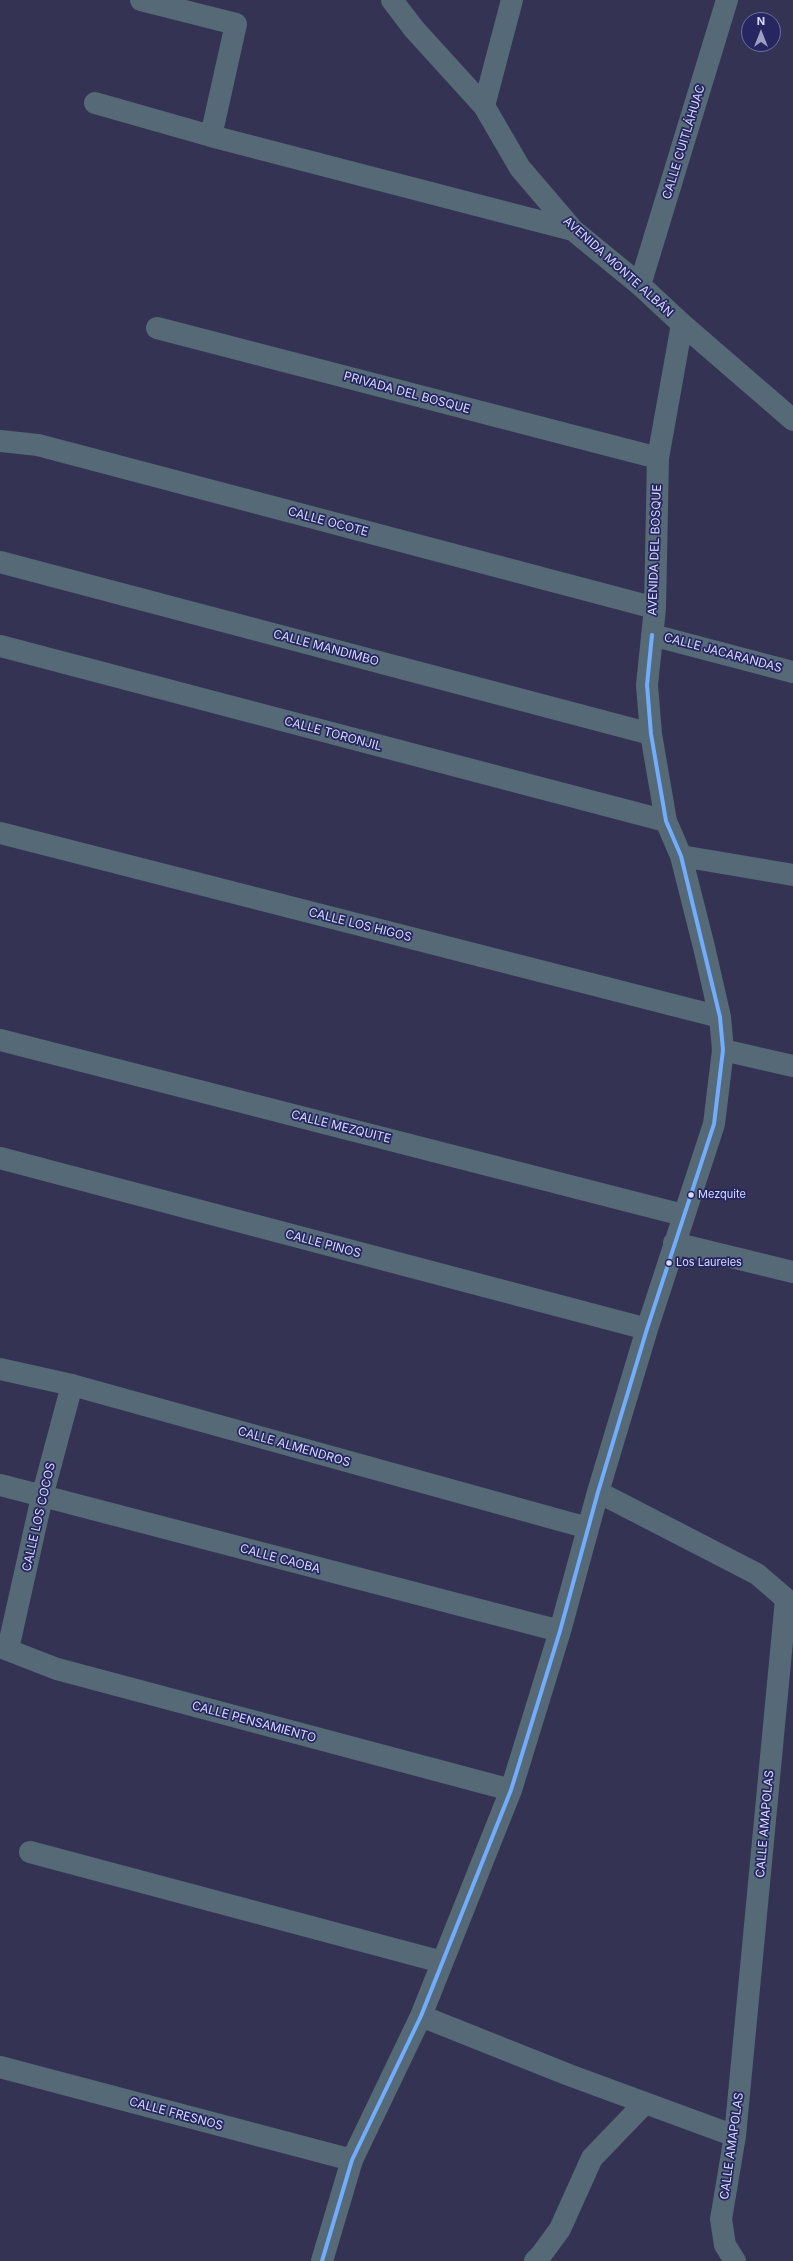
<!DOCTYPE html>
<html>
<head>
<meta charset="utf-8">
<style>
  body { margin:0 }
  #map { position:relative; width:793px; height:2261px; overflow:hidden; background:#343353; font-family:Inter,sans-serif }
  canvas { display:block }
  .north { position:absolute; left:741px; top:12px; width:40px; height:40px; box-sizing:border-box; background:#272660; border:1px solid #6d6ea0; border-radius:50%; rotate:0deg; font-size:11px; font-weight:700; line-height:16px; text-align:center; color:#d5dbff }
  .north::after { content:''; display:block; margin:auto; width:14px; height:18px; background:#9da0c3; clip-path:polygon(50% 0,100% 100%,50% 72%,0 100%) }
</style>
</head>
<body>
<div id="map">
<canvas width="793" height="2261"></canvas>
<div class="north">N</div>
</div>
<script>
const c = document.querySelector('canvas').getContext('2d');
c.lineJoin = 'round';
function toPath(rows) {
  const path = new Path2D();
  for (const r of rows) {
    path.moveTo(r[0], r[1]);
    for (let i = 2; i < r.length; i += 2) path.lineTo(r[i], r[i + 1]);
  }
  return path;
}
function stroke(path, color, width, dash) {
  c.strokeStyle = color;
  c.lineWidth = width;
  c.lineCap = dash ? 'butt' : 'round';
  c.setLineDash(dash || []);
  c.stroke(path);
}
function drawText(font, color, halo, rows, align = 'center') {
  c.font = font + ' Inter,sans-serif';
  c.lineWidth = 3.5;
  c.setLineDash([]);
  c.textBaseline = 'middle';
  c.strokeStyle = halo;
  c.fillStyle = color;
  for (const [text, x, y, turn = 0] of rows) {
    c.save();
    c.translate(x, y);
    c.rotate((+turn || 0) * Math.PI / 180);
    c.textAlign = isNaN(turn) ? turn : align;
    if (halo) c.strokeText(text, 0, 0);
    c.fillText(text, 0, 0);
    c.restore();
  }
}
stroke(toPath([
  [141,0,236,24,211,136],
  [392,0,414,29,484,106,520,168,573,230,640,285,682,324,793,420],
  [95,103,211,136,573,230],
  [484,106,512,0],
  [640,285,727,0],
  [157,328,658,458],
  [0,441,38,445,655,608],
  [0,562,651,734],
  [652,635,793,672],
  [0,646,666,821],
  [0,833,720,1017],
  [681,856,793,875],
  [0,1040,683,1215],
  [723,1050,793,1066],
  [0,1158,647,1329],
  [674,1243,793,1272],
  [0,1369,72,1385,588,1528],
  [0,1485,560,1631],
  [598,1492,757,1574,786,1599,735,2136,721,2219,725,2245,735,2261],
  [0,1647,57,1669,511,1790],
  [8,1649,42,1497,72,1385],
  [30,1852,442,1962],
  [421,2016,569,2075,735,2136],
  [0,2067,352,2160],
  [322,2261,352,2160,421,2016,511,1790,560,1631,598,1492,647,1329,714,1124,723,1050,720,1017,704,947,681,856,666,821,651,734,647,685,655,608,658,458,682,324],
  [535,2261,541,2255,560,2229,592,2158,645,2103]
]), '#556976', 22);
stroke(toPath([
  [322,2261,352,2160,421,2016,511,1790,560,1631,598,1492,647,1329,714,1124,723,1050,720,1017,681,856,666,821,651,734,647,685,652,635]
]), '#71adfc', 4);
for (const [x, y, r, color] of [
  [691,1195,3.5,"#d5dbff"],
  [669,1263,3.5,"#d5dbff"]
]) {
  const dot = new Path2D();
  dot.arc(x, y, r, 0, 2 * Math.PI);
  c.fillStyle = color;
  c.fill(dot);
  stroke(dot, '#272660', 1.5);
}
drawText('11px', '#d5dbff', '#272660', [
  ["Mezquite",698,1195],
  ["Los Laureles",676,1263]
], 'left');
drawText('12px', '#d5dbff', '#272660', [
  ["CALLE CUITLÁHUAC",684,142,-73],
  ["AVENIDA MONTE ALBÁN",618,267,42],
  ["PRIVADA DEL BOSQUE",407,393,15],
  ["CALLE OCOTE",328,522,15],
  ["AVENIDA DEL BOSQUE",655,550,-88],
  ["CALLE MANDIMBO",326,648,15],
  ["CALLE JACARANDAS",723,653,15],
  ["CALLE TORONJIL",333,734,15],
  ["CALLE LOS HIGOS",360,925,14],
  ["CALLE MEZQUITE",341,1127,14],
  ["CALLE PINOS",323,1244,15],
  ["CALLE ALMENDROS",294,1447,16],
  ["CALLE LOS COCOS",39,1517,-77],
  ["CALLE CAOBA",280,1559,15],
  ["CALLE PENSAMIENTO",254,1722,15],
  ["CALLE AMAPOLAS",765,1824,-85],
  ["CALLE FRESNOS",176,2114,15],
  ["CALLE AMAPOLAS",732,2146,-82]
]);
</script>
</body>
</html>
